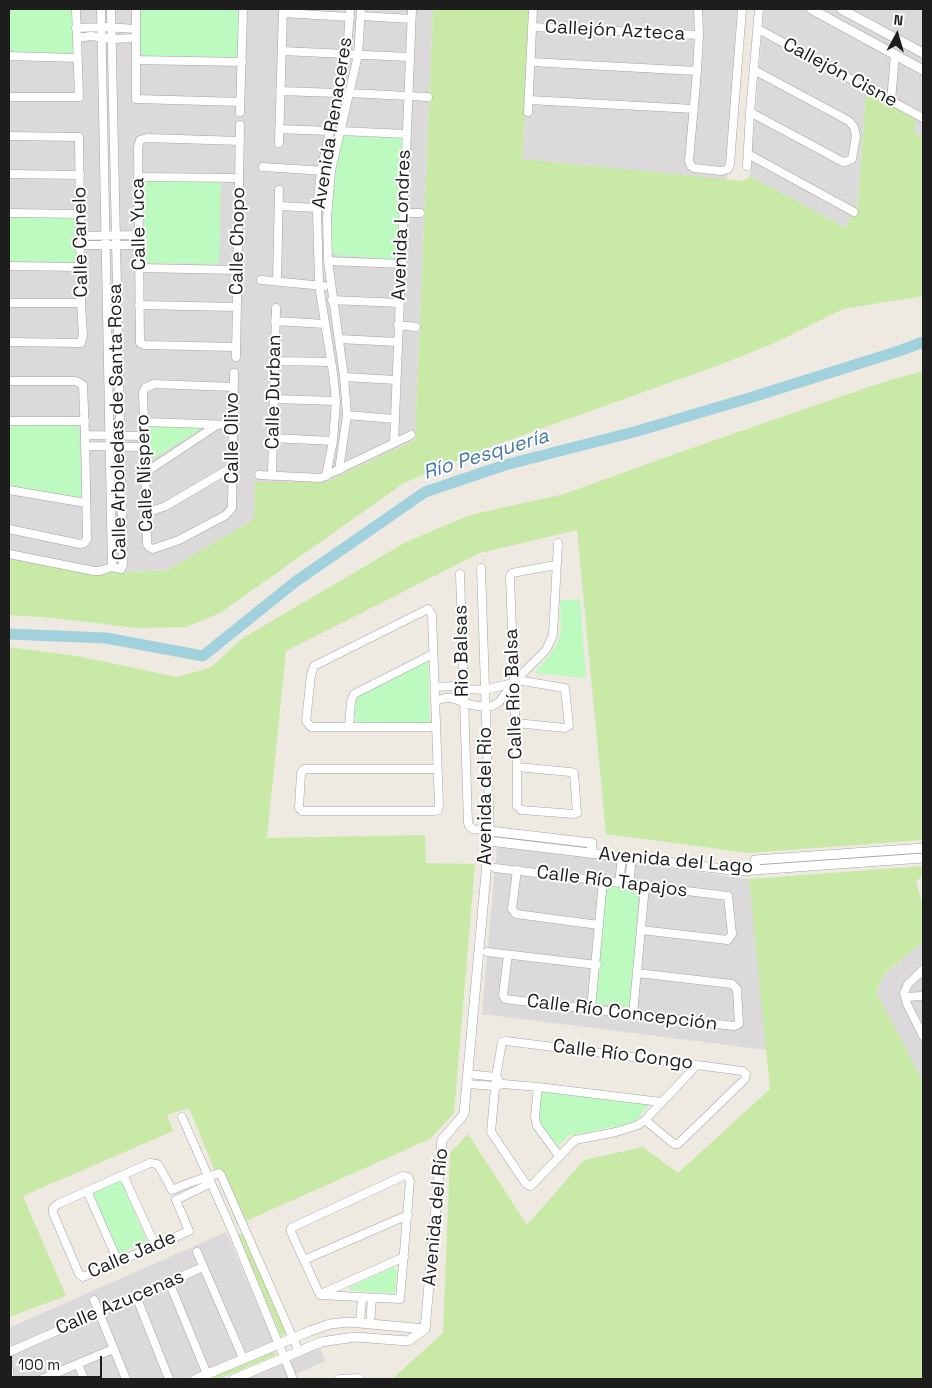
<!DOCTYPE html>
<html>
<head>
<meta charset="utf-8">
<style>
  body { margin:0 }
  #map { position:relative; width:932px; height:1388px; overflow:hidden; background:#eeeae2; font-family:"Space Grotesk",sans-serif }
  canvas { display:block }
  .frame { position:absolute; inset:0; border:10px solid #1d1d1d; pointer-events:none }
  .north { position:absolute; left:872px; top:10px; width:50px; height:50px; -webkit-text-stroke:4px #fff; paint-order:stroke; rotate:6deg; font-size:14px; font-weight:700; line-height:20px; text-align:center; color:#1d1d1d }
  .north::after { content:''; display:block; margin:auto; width:18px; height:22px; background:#1d1d1d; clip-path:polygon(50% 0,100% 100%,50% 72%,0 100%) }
  .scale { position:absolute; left:10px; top:1356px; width:92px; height:22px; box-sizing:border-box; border:2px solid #1d1d1d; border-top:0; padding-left:6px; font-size:15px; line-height:18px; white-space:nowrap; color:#1d1d1d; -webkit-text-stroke:4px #fff; paint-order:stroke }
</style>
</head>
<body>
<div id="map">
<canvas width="932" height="1388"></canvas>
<div class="frame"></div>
<div class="north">N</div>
<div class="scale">100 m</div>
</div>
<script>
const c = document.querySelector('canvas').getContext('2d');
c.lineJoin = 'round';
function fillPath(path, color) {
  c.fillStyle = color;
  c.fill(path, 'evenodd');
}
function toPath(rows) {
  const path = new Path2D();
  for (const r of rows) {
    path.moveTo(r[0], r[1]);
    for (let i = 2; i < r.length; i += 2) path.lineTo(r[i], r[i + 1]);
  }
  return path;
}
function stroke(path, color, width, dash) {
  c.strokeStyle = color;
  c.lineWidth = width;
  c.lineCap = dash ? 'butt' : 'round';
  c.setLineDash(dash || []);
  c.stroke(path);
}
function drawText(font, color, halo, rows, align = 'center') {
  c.font = font + ' "Space Grotesk",sans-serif';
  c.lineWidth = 4;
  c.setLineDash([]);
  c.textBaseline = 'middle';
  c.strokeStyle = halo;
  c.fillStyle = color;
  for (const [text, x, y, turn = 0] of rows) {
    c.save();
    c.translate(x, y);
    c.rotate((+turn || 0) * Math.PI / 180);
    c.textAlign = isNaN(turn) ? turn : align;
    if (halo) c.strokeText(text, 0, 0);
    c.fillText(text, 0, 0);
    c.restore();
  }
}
fillPath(toPath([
  [9,9,433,9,415,440,326,482,255,482,254,519,168,570,110,573,9,551],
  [530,9,741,9,727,180,522,159],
  [764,9,923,9,923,137,914,132,866,92,858,205,846,228,750,176],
  [497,845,749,879,767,1050,482,1014],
  [923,942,923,1082,876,992,885,974],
  [226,1232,273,1341,186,1379,14,1379,9,1328],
  [319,1344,325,1361,285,1379,241,1379]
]), '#dbd9d9');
fillPath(toPath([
  [433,9,530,9,522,159,743,181,750,176,846,228,858,205,866,91,916,117,914,132,923,137,923,296,843,309,777,342,722,364,498,444,404,483,220,613,186,627,137,628,54,618,9,615,9,551,110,573,168,570,254,519,255,482,326,482,415,440],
  [923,371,923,840,749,853,606,834,577,530,480,553,286,651,267,838,425,835,426,863,475,864,454,1113,430,1139,237,1225,189,1108,167,1115,173,1131,23,1196,66,1296,9,1317,9,647,77,656,177,677,210,668,243,638,406,542,470,515,564,494,672,455,880,383],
  [923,866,923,876,916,881,923,906,923,942,885,973,876,992,923,1082,923,1379,392,1379,443,1333,450,1153,468,1134,527,1225,584,1160,643,1147,678,1173,770,1089,749,879],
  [245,1233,288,1333,281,1336,238,1235],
  [274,1347,276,1355,219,1379,203,1379]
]), '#c9eaa6');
fillPath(toPath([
  [9,9,72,9,74,51,71,54,14,53,10,49],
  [141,9,237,9,240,14,240,53,235,57,145,56,139,52,139,12],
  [347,134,399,136,403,140,398,254,392,259,336,255,331,251,332,206,336,166,341,137],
  [145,178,221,180,219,264,147,263,144,260,142,181],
  [9,216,73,216,77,219,79,257,74,262,9,261],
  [9,424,79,425,82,499,9,485],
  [148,425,203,428,149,461],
  [580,599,586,678,534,673,547,659,556,646,561,630,560,601],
  [428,658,430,723,355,722,356,698],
  [605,885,639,889,631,1007,596,1003],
  [541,1091,649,1104,634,1123,569,1136,558,1146,539,1121],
  [120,1179,147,1241,119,1254,91,1192],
  [394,1267,397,1270,395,1292,394,1294,349,1290,350,1287]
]), '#bdfac0');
stroke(toPath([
  [9,634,106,638,203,656,295,582,425,492,505,465,634,432,746,399,899,351,923,342]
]), '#a1d1dd', 11);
const minor = toPath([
  [101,9,112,567],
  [111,9,123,565,121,569,112,567],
  [136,9,136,99,240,102],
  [698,9,699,35,697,71,689,161,691,166,694,168,721,171,728,169,730,164,742,9],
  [283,13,350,17],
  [361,16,411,19],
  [532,27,699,35],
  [76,28,106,27,135,29],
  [758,29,923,118],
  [77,38,91,36,112,39,135,38],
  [282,51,409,57],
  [9,56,77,58],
  [136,60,242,62],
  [531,62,697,71],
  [280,91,338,93],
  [349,93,428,97],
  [9,97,79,97,76,9],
  [529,100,694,109],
  [891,101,895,54],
  [240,112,243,9],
  [528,112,533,9],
  [750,112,841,161,845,162,852,159,856,136,854,127,849,121,754,70],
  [279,129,329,131],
  [340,131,406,134],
  [9,136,79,137,81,303,83,335,81,343,9,342],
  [279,143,283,9],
  [748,154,854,212],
  [747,166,750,112,759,9],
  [263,167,326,171],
  [9,174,80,175],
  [138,177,239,178],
  [279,206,317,208],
  [9,213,80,214],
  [403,213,420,213],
  [80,236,139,235],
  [81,245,139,245],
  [328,261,402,264],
  [9,266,81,267],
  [140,268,237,270],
  [261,280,324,286],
  [277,281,279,190],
  [332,300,399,303],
  [9,303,81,303],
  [139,305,237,307],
  [275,321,325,324],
  [398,325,416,327],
  [339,339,397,342],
  [236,347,145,345,140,343,138,147,140,140,147,138,240,141],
  [236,357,240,125],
  [275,361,331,362],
  [344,377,396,380],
  [9,381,76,381,83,385,85,435,87,539,84,543,80,544,9,529],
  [233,387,154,384,145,388,143,393,144,422,147,544,149,547,153,549,179,540,226,515,232,508,234,373],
  [274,399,336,401],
  [347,415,394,419],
  [9,421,85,421],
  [144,422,232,425],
  [85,435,144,436],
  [273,438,333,441],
  [394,442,412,9],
  [85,446,145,447],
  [339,470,347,415,344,377,328,261,327,218,331,171,358,55,361,9],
  [146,472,217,425],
  [259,475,321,478,411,435],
  [272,476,276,308],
  [326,476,333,441,336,401,333,373,319,285,317,208,321,171,347,54,350,9],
  [9,490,86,503],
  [146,513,166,506,232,467],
  [9,554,94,571,100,571,112,567],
  [481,568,490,836],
  [460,574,468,823,469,826,473,829,490,831],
  [435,687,456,686,463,689,485,690,513,683],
  [435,701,445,698,451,698,472,705,486,707,492,706,499,702,513,683,546,650,553,635,558,543],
  [516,723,565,728,569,726,565,688,517,680],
  [349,727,351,701,354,694,433,654],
  [435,727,311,727,306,721,311,675,314,666,428,609,432,615,439,806,438,810,434,811,302,811,299,808,301,773,304,769,437,769],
  [517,767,570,772,574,773,577,813,574,814,521,810,517,806,517,767,510,576,512,573,556,565],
  [495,868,728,896,732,934,728,940,641,930],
  [517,870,512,909,516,914,599,925],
  [619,883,622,857],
  [629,884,632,858],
  [487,952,597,965],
  [508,955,503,995,505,999,734,1026,739,1024,737,989,732,984,637,973],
  [923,970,908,984,904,993,907,1004,923,1036],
  [905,997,923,996],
  [591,1009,603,881],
  [633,1014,645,886],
  [468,1074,496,1077,498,1079],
  [467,1084,495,1086,503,1084,538,1087,661,1102],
  [538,1087,535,1116,537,1126,559,1156],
  [182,1117,234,1235,293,1379],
  [645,1120,674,1144,678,1144,745,1079,746,1074,742,1071,697,1065,506,1041,502,1042,496,1077,491,1132,526,1184,530,1186,534,1183,575,1140,616,1132,638,1125,645,1120,697,1065],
  [123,1175,155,1245],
  [403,1176,408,1177,410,1181,400,1299,320,1295,291,1232,291,1228,403,1176],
  [211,1183,176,1200,189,1231,83,1277,79,1274,53,1213,53,1208,58,1204,150,1163,157,1164,160,1168,172,1190,189,1183,219,1173,221,1175,299,1352],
  [87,1191,118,1261],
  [197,1252,243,1358],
  [304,1260,408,1215],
  [169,1282,207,1374],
  [321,1294,404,1257],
  [136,1296,169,1379],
  [94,1300,126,1379],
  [360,1323,362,1298],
  [370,1324,372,1298],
  [9,1352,203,1267],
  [78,1364,84,1379],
  [9,1369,10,1379],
  [42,1379,113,1349],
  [339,1379,359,1378]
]);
const tertiary = toPath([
  [811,9,923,70],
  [841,9,923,53],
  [490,831,592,843,591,853],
  [756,870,755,860,923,848],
  [425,1329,442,1140,464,1114,489,841,740,871,923,858],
  [196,1379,310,1331,330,1324,349,1322,425,1329],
  [234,1379,321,1342,355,1337,408,1341,425,1329]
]);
stroke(minor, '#a4a4a4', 9);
stroke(tertiary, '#a4a4a4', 10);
stroke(minor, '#fff', 8);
stroke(tertiary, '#fff', 9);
drawText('19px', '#1d1d1d', '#fff', [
  ["Callejón Azteca",615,31,3],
  ["Callejón Cisne",840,73,28],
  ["Avenida Renaceres",333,123,-81],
  ["Calle Yuca",139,224,-91],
  ["Avenida Londres",402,225,-88],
  ["Calle Chopo",238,241,-89],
  ["Calle Canelo",81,242,-91],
  ["Calle Durban",274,392,-89],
  ["Calle Arboledas de Santa Rosa",118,422,-91],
  ["Calle Olivo",233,438,-90],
  ["Calle Níspero",145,473,-92],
  ["Rio Balsas",462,651,-91],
  ["Calle Río Balsa",514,694,-92],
  ["Avenida del Rio",486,796,-90],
  ["Avenida del Lago",676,861,5],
  ["Calle Río Tapajos",612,882,7],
  ["Calle Río Concepción",622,1013,7],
  ["Calle Río Congo",623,1055,7],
  ["Avenida del Río",436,1217,-85],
  ["Calle Jade",132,1255,-23],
  ["Calle Azucenas",120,1303,-23]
]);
drawText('italic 20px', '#4478a6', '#fff', [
  ["Río Pesquería",486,455,-17]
]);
</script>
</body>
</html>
